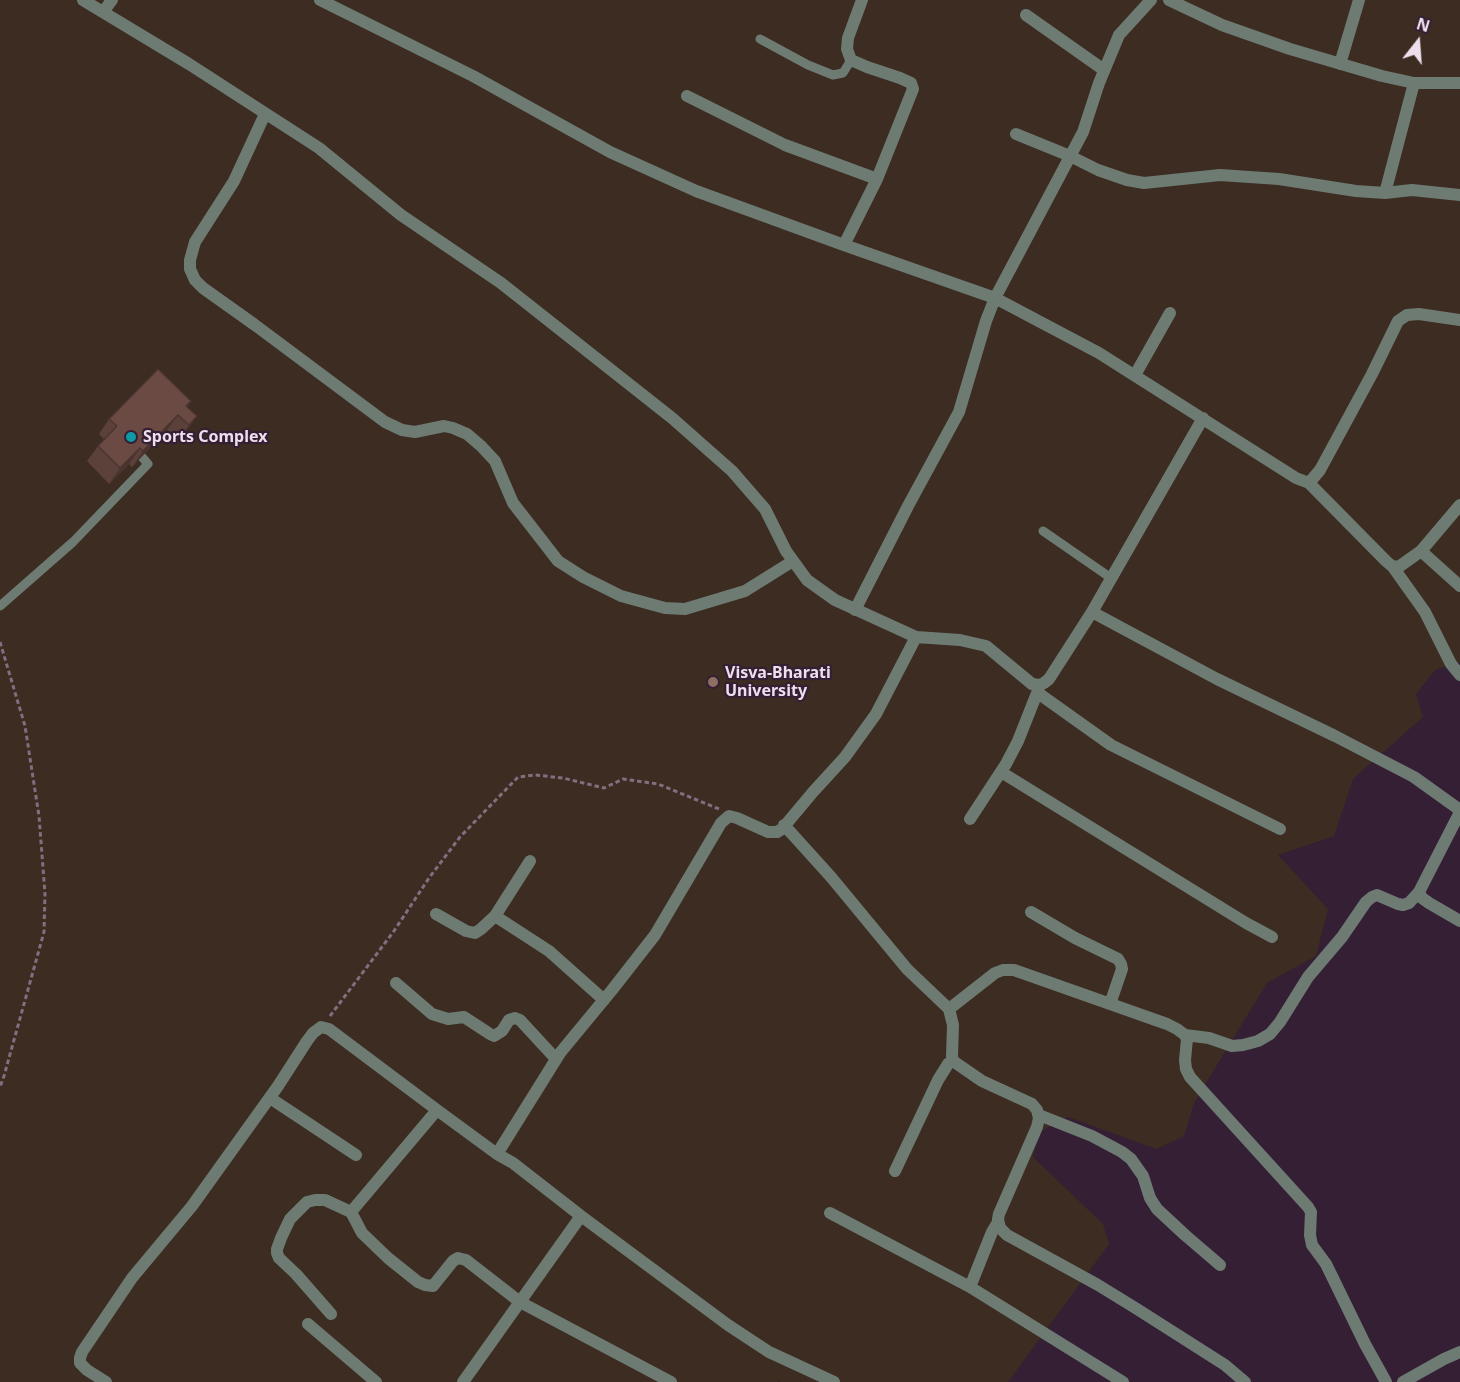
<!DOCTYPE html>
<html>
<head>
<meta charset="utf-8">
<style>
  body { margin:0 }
  #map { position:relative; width:1460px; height:1382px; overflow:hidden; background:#351f34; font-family:"Noto Sans",sans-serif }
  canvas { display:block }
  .north { position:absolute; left:1388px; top:12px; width:60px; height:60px; -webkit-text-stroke:4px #351f34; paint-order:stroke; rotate:17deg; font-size:16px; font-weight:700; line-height:24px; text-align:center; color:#eddfec }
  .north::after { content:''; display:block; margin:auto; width:21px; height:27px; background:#eddfec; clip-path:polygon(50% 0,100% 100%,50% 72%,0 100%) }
</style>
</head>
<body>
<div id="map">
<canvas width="1460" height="1382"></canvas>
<div class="north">N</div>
</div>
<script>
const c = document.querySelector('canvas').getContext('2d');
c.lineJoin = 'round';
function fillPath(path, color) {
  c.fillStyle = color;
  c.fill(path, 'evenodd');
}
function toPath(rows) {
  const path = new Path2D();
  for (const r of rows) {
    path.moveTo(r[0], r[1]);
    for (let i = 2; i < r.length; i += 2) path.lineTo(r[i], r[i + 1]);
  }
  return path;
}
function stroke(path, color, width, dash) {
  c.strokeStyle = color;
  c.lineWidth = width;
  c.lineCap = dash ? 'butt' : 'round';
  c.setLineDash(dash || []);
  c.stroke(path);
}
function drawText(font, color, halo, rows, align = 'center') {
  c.font = font + ' "Noto Sans",sans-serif';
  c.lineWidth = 4.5;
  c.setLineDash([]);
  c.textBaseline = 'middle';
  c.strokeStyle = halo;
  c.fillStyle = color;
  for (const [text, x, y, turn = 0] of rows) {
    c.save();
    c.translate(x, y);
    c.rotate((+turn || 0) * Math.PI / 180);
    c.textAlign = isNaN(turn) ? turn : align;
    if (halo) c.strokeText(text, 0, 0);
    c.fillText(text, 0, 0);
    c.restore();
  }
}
fillPath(toPath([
  [0,0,1460,0,1460,662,1435,670,1416,694,1423,717,1353,779,1334,836,1278,855,1328,909,1316,956,1267,983,1194,1103,1184,1136,1157,1149,1068,1117,1040,1132,1033,1157,1103,1224,1109,1244,1008,1382,781,1382,778,1381,777,1382,0,1382]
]), '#3c2c21');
stroke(toPath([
  [0,642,25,726,39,816,45,894,44,932,4,1076,0,1087],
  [330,1016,394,931,429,878,460,837,518,777,535,775,563,778,604,788,623,779,658,784,719,809]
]), '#816e80', 3, [4.5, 3]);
stroke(toPath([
  [760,39,808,65,833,75,843,73,851,60],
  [1043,531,1111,578],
  [0,606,73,542,148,464,142,457]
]), '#6d7b73', 9);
stroke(toPath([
  [83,0,189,64,319,148,401,215,501,283,672,418,732,471,765,509,786,551,807,580,835,600,916,637,876,714,845,757,813,792,782,829,777,832,768,832,737,818,729,816,721,823,655,935,612,990,560,1053,497,1154],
  [320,0,473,76,610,152,696,191,844,245,995,298,1083,132,1099,83,1119,35,1151,0],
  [1169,0,1222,25,1290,49,1382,76,1414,83,1385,193],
  [103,12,112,0],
  [1026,15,1104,70],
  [1340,64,1359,0],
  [1414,83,1460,83],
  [687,96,785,145,877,179],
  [265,114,234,181,195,242,190,260,190,269,195,280,203,288,255,325,385,422,402,430,415,432,444,426,453,428,467,434,481,446,495,461,513,503,558,561,583,577,621,596,665,608,685,609,745,591,793,561],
  [1016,134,1070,156,1098,170,1127,180,1144,183,1220,175,1279,179,1356,191,1385,193,1412,190,1460,195],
  [844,245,877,179,913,89,911,83,900,78,867,67,851,60,847,49,848,38,862,0],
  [1135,375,1170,313],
  [1309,483,1386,561,1393,567,1400,566,1421,551,1460,505],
  [1421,551,1460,586],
  [1393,567,1425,612,1451,664,1460,675],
  [855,610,908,506,959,412,986,321,995,298,1099,353,1296,478,1309,483,1320,470,1372,374,1398,321,1407,315,1419,314,1460,320],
  [1092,612,1203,418],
  [916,637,960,640,986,646,1032,684,1040,685,1044,683,1049,679,1092,612,1217,679,1335,736,1414,777,1460,810],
  [1038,693,1111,745,1280,829],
  [1001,772,1246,923,1272,937],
  [1460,812,1419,892,1422,898,1429,903,1460,921],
  [970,819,1006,764,1018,741,1039,688],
  [784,825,831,877,907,969,949,1009,953,1025,952,1056,953,1061,982,1081,1032,1104,1037,1110,1039,1118,1037,1127,999,1214,998,1219,1000,1228,1007,1235,1098,1285,1137,1309,1225,1365,1245,1382],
  [1031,912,1075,938,1118,959,1121,964,1122,969,1110,1004],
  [436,914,466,931,475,933,481,929,495,916,530,861],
  [495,916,549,951,604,1000],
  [396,983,432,1014,448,1019,464,1017,490,1034,494,1036,502,1031,509,1020,515,1018,520,1020,556,1059],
  [949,1009,995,973,1003,970,1014,970,1167,1024,1177,1029,1185,1035,1209,1038,1232,1046,1243,1045,1258,1041,1270,1034,1280,1022,1308,977,1342,937,1366,902,1372,897,1377,895,1398,904,1403,905,1409,903,1419,892],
  [1185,1035,1187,1039,1185,1060,1186,1069,1190,1077,1308,1207,1311,1212,1310,1235,1312,1245,1326,1264,1365,1344,1386,1382],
  [270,1098,356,1155],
  [1039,1115,1092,1136,1122,1152,1131,1159,1143,1176,1150,1198,1157,1209,1185,1235,1220,1265],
  [895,1171,938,1080,948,1064,953,1061],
  [351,1212,437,1110],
  [830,1213,970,1287,1123,1382],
  [970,1287,992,1232,998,1222],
  [331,1314,296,1274,279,1258,277,1253,277,1249,281,1238,290,1219,307,1202,315,1200,325,1200,351,1212,362,1233,388,1258,418,1282,425,1285,433,1286,453,1261,458,1258,466,1260,520,1302,671,1382],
  [308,1324,376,1382],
  [106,1382,87,1370,80,1363,80,1358,82,1352,132,1278,192,1206,278,1086,307,1041,313,1033,321,1027,329,1029,437,1110,497,1154,513,1163,581,1216,728,1325,769,1352,834,1382],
  [463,1382,581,1216],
  [1403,1382,1444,1359,1460,1352]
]), '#6d7b73', 12);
fillPath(toPath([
  [191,401,187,407,197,416,186,431,178,440,167,430,132,467,129,464,109,484,87,461,98,446,104,439,99,434,109,419]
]), '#5c403a');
fillPath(toPath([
  [178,415,167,430,132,467,143,451],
  [197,416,186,431,178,440,189,425],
  [140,448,129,464,109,484,120,468]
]), '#4b3430');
const building = toPath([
  [158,369,191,401,186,406,197,416,189,425,178,415,143,451,140,448,120,468,98,446,117,426,109,419,158,369]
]);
fillPath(building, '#6b4a44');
stroke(building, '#4b3430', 1.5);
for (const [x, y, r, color] of [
  [131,437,6,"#0f9aa8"],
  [713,682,6,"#8d6e63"]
]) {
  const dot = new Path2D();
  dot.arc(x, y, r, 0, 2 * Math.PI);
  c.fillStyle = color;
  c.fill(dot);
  stroke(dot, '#351f34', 2);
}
drawText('bold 16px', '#eddfec', '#351f34', [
  ["Sports Complex",143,437],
  ["Visva-Bharati",725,673],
  ["University",725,691]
], 'left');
</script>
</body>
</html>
